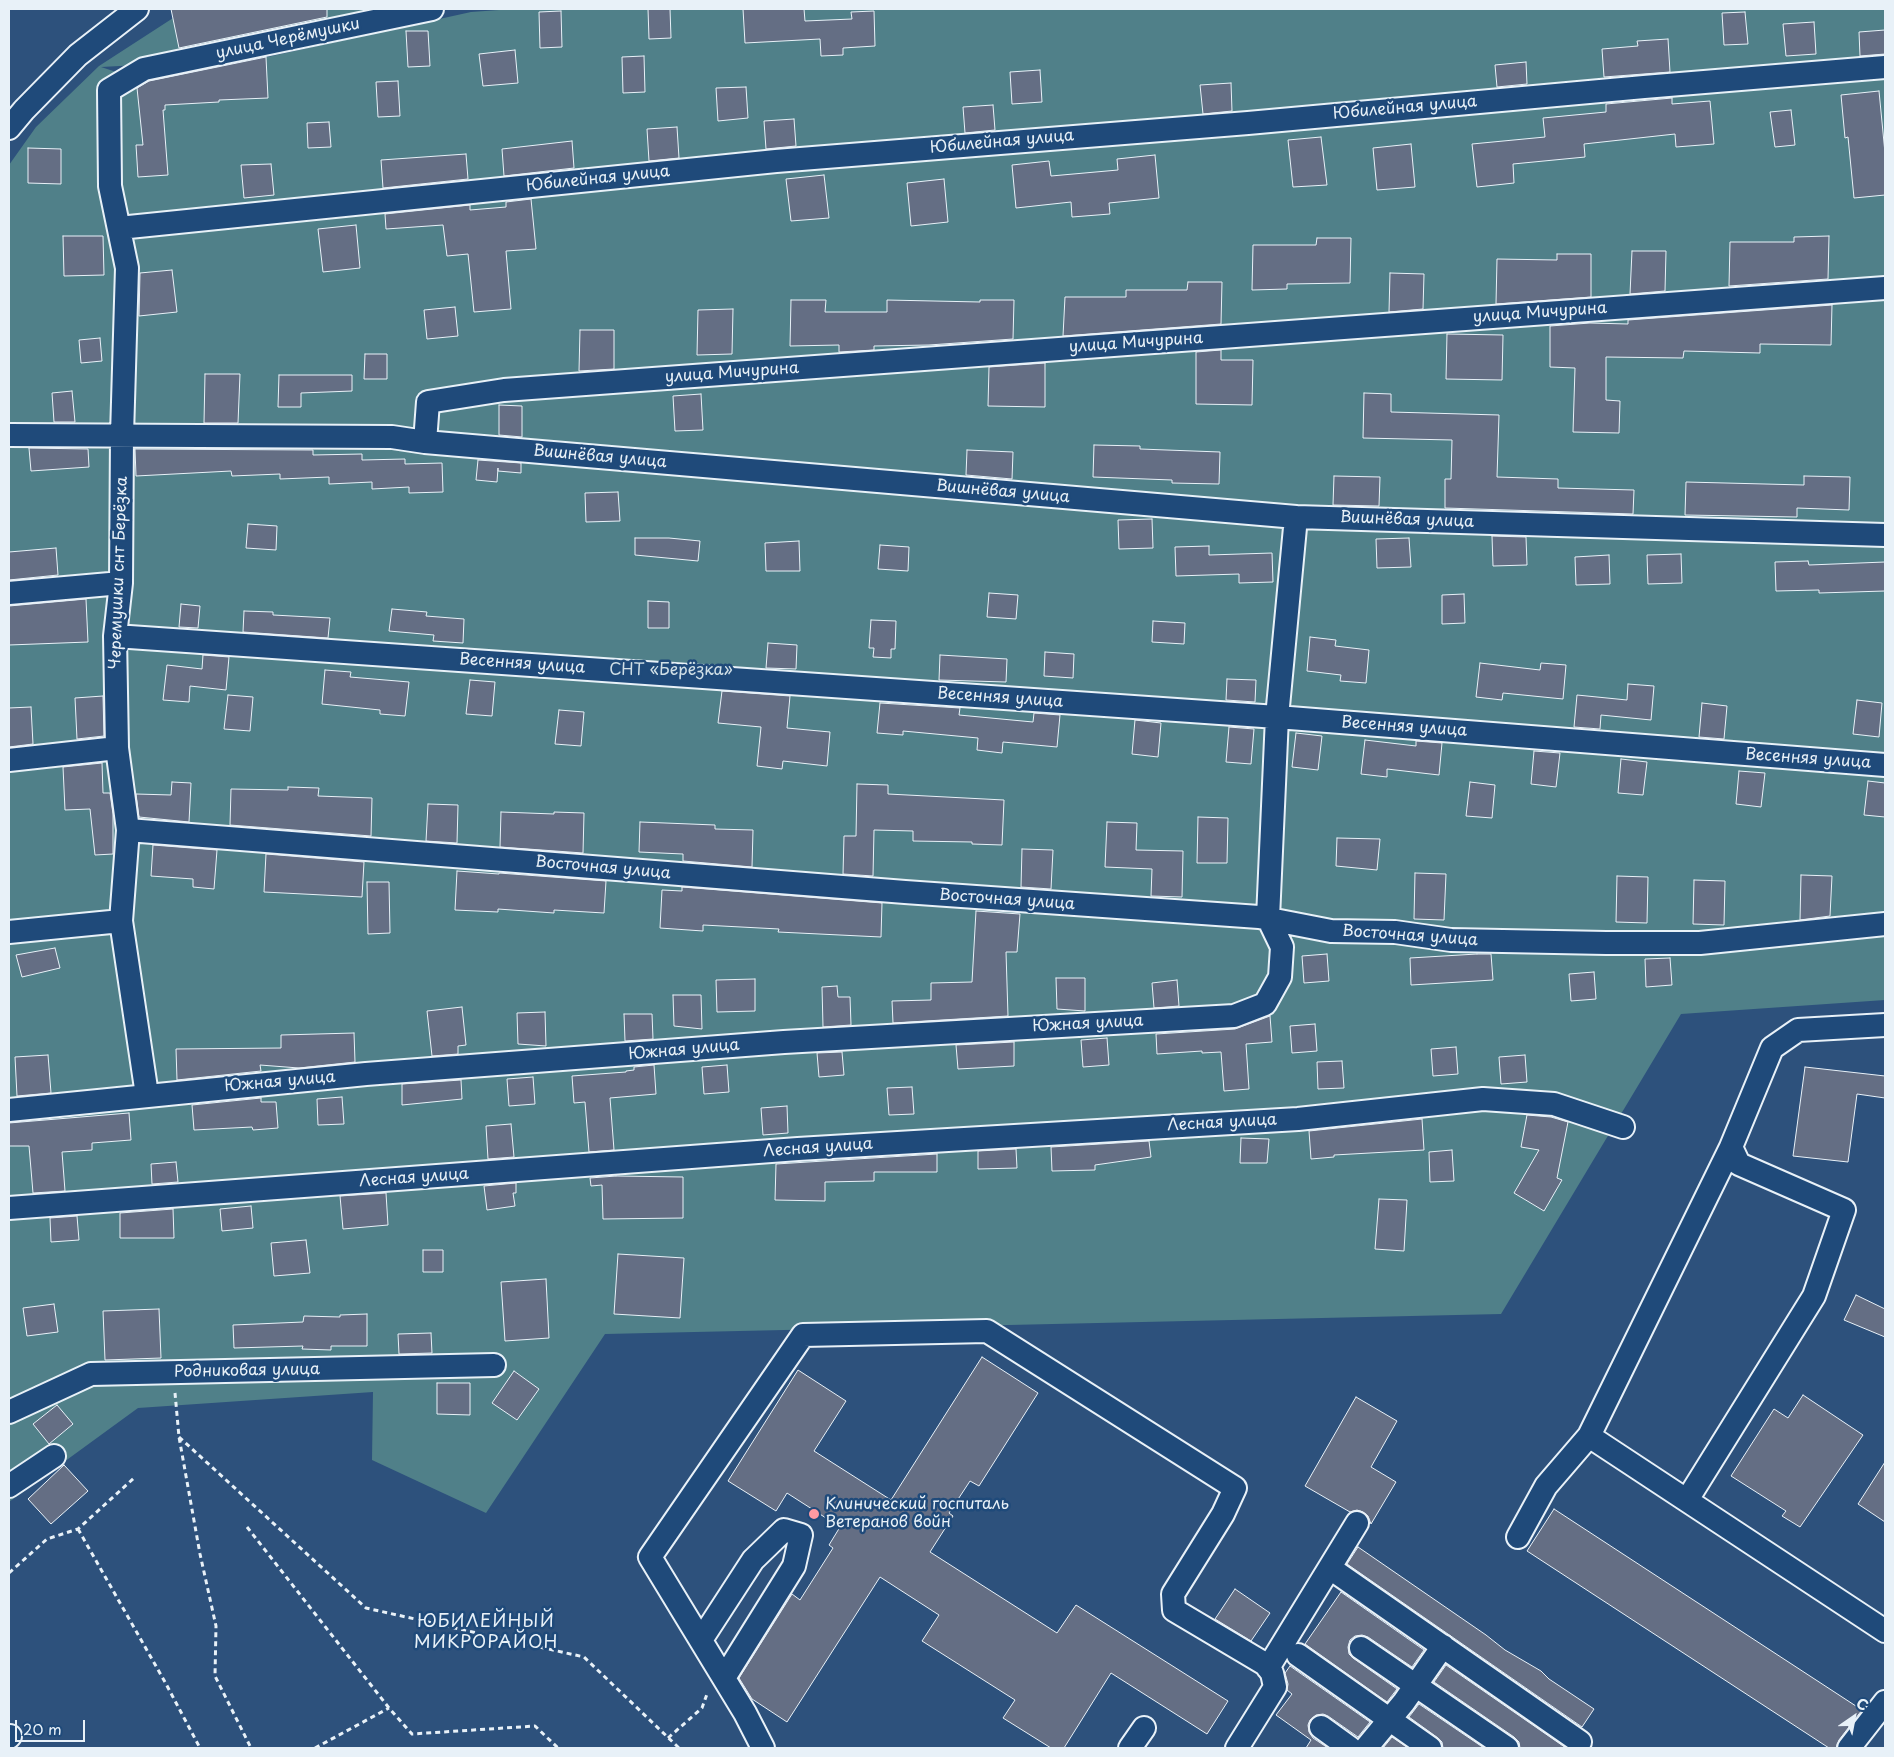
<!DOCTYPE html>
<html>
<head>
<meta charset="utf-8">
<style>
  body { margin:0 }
  #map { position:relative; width:1894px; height:1757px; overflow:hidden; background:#2d517c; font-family:"Playpen Sans",sans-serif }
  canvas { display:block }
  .frame { position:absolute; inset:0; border:10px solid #e8f1f8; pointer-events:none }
  .north { position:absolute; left:1829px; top:1692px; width:50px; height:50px; -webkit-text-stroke:4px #1f4a7a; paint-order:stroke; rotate:33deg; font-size:14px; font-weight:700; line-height:20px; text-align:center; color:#e8f1f8 }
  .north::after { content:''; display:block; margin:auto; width:18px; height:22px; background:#e8f1f8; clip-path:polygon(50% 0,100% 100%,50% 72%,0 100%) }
  .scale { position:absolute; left:15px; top:1720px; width:70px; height:22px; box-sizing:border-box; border:2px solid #e8f1f8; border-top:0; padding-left:6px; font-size:15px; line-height:18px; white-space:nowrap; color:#e8f1f8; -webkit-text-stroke:4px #1f4a7a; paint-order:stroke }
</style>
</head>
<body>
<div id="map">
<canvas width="1894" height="1757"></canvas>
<div class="frame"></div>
<div class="north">С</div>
<div class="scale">20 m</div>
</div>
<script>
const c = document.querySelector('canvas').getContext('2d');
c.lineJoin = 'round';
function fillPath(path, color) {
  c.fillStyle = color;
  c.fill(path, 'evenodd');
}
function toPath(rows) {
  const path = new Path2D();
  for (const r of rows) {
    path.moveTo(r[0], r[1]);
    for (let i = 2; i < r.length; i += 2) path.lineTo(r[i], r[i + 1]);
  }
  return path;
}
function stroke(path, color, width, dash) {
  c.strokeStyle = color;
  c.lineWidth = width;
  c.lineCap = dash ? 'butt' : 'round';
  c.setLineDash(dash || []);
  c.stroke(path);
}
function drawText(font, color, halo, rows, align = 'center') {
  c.font = font + ' "Playpen Sans",sans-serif';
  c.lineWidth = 5;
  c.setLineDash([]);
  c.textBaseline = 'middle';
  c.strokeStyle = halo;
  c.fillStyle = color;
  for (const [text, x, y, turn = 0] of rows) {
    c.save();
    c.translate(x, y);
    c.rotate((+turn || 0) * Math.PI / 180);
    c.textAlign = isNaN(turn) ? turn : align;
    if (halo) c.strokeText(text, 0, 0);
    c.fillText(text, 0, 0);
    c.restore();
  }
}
fillPath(toPath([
  [187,9,375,9,138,65,101,67,150,83,471,12,513,9,1885,9,1885,1000,1681,1014,1501,1314,605,1334,486,1513,372,1460,373,1392,138,1408,9,1502,9,165,36,127,99,66]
]), '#508089');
const building = toPath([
  [171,9,327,9,327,17,179,48,171,9],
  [648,9,670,9,671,38,649,39,648,9],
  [743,9,804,9,805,21,852,19,851,12,874,11,875,46,843,48,843,55,821,56,820,39,745,43,743,9],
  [561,11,562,47,540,48,539,12,561,11],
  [1745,12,1748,44,1724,45,1722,13,1745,12],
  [1814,22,1816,54,1786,56,1783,24,1814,22],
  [1885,30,1885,54,1860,56,1859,32,1885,30],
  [406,31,428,31,430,66,408,67,406,31],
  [1668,39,1670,72,1604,77,1602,49,1638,46,1637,41,1668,39],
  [515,50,518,83,483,86,479,54,515,50],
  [644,56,645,92,623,93,622,57,644,56],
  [266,57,268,98,219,100,219,102,165,105,165,110,163,110,168,175,138,177,136,145,143,145,137,88,149,81,266,57],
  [1526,62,1527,84,1497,87,1495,65,1526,62],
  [1040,70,1042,102,1012,104,1010,72,1040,70],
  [398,81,400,116,378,117,376,82,398,81],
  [1231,83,1232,111,1203,114,1200,85,1231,83],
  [746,87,748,118,718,121,716,88,746,87],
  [1879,91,1885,153,1885,195,1854,198,1848,137,1845,138,1841,95,1879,91],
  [1672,98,1672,104,1710,101,1714,144,1676,147,1675,134,1584,144,1585,157,1513,164,1514,183,1477,187,1472,144,1545,137,1543,118,1606,112,1606,104,1672,98],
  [993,105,995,130,965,133,963,107,993,105],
  [1791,110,1795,145,1775,147,1770,112,1791,110],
  [794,119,796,146,766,149,764,121,794,119],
  [329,122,331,147,308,148,307,123,329,122],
  [677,127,679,158,649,161,647,129,677,127],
  [1321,137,1327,185,1293,187,1288,140,1321,137],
  [572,141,574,168,504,176,502,149,572,141],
  [1411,144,1415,187,1377,190,1373,148,1411,144],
  [28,148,61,149,61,184,28,183,28,148],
  [466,154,468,179,383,188,381,160,466,154],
  [1155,155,1159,198,1109,203,1110,214,1072,217,1071,202,1016,208,1012,165,1049,161,1051,176,1118,170,1117,159,1155,155],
  [271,164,274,195,244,198,241,165,271,164],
  [824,175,829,218,791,221,786,179,824,175],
  [944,179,948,222,911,226,907,183,944,179],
  [531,199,536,249,506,251,511,309,474,312,468,254,447,256,443,225,386,229,385,214,470,205,470,210,506,207,506,202,531,199],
  [356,225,360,268,323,272,318,229,356,225],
  [63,236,103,236,104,275,64,276,63,236],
  [1829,236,1828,279,1729,286,1730,242,1794,242,1794,237,1829,236],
  [1317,238,1351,238,1350,283,1287,284,1287,289,1252,290,1253,245,1316,245,1317,238],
  [1632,251,1666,251,1665,291,1630,294,1632,251],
  [1557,254,1591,254,1591,297,1496,304,1497,259,1557,260,1557,254],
  [172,270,177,312,139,316,140,273,172,270],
  [1390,273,1424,274,1423,309,1389,312,1390,273],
  [1188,282,1222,282,1221,324,1063,336,1065,297,1126,297,1126,290,1187,290,1188,282],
  [791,300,826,300,825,312,887,312,887,300,980,302,980,300,1014,300,1013,339,929,345,874,346,874,350,839,352,839,345,790,346,791,300],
  [1832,305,1831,345,1760,344,1760,353,1684,351,1683,358,1606,357,1606,400,1620,401,1619,433,1573,432,1575,368,1550,367,1550,326,1590,323,1628,324,1628,320,1832,305],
  [455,307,458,336,427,339,424,310,455,307],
  [733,309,732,354,697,355,698,310,733,309],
  [580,330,614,330,614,369,579,371,580,330],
  [1447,334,1503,335,1502,380,1446,379,1447,334],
  [100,338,102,361,81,363,79,340,100,338],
  [1221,350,1221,360,1253,360,1252,405,1196,404,1196,352,1221,350],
  [365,354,387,354,387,379,364,379,365,354],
  [1045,363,1045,407,988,406,989,367,1045,363],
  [205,374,240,374,238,423,204,423,205,374],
  [279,375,352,375,352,391,301,393,301,407,278,407,279,375],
  [72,391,75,422,54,422,52,393,72,391],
  [1364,393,1391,394,1391,412,1499,415,1497,477,1558,479,1558,488,1634,490,1633,514,1445,508,1445,479,1451,479,1452,440,1363,438,1364,393],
  [701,394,703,430,675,431,673,396,701,394],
  [499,405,522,406,522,437,499,435,499,405],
  [1094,445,1140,446,1140,449,1220,452,1219,484,1172,483,1172,480,1093,477,1094,445],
  [29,448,88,449,89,467,31,471,29,448],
  [135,449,313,450,313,455,362,454,362,460,405,459,405,464,442,463,443,492,409,493,409,487,372,489,372,482,329,484,329,477,280,479,280,474,232,476,231,471,136,476,135,449],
  [967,450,1013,452,1012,479,966,475,967,450],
  [478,460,521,463,521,473,498,471,498,468,497,482,476,480,478,460],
  [1334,476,1380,477,1379,506,1333,505,1334,476],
  [1804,476,1850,477,1849,510,1797,508,1797,517,1685,515,1686,482,1804,485,1804,476],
  [618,492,620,521,586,522,585,493,618,492],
  [1152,519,1153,548,1119,549,1118,520,1152,519],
  [248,524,277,526,276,550,246,548,248,524],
  [1492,536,1526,537,1527,565,1493,566,1492,536],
  [635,538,669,538,700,541,698,561,635,555,635,538],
  [1409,538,1411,567,1377,568,1376,539,1409,538],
  [799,541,800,571,766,571,765,543,799,541],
  [880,545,909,547,908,571,878,569,880,545],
  [1209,546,1209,555,1272,553,1273,582,1239,583,1239,574,1176,576,1175,547,1209,546],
  [56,548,58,575,9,580,9,552,56,548],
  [1681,554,1682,583,1648,584,1647,555,1681,554],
  [1609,555,1610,584,1576,585,1575,557,1609,555],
  [1808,561,1809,565,1885,562,1885,591,1819,593,1819,590,1776,591,1775,562,1808,561],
  [989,593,1018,595,1016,619,987,617,989,593],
  [1464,594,1465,623,1442,624,1442,595,1464,594],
  [86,599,88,642,9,645,9,606,86,599],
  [648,601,669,602,669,628,648,628,648,601],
  [181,604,200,606,198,628,179,627,181,604],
  [392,609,427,612,426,616,464,619,463,643,433,641,434,635,389,631,392,609],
  [244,611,273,612,273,615,330,618,328,638,243,632,244,611],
  [871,620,896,621,895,649,891,649,891,658,873,657,874,648,869,648,871,620],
  [1153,621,1185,623,1184,644,1152,642,1153,621],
  [1310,637,1336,640,1335,646,1369,650,1366,683,1340,681,1341,675,1307,671,1310,637],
  [768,643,797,645,796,669,766,668,768,643],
  [1045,652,1074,654,1073,678,1044,676,1045,652],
  [203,655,229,657,226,690,190,686,189,702,163,700,167,665,202,669,203,655],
  [940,655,1007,659,1006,682,939,680,940,655],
  [1480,663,1540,670,1541,663,1566,665,1563,699,1503,693,1502,700,1476,697,1480,663],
  [325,670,351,672,350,677,409,682,405,716,380,714,380,710,322,704,325,670],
  [1227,679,1256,680,1255,702,1226,700,1227,679],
  [470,680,495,682,492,716,466,714,470,680],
  [1628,684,1654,686,1651,720,1601,715,1600,729,1574,727,1577,695,1627,700,1628,684],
  [722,691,790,696,787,728,830,732,827,766,783,761,782,769,757,766,761,727,718,723,722,691],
  [228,695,253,697,250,731,224,729,228,695],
  [103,696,104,736,77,739,75,698,103,696],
  [1857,700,1882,703,1879,737,1853,734,1857,700],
  [880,703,960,708,959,715,1033,722,1034,713,1060,715,1057,747,1003,742,1002,753,977,750,978,738,903,731,903,735,877,733,880,703],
  [1702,703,1727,706,1724,739,1699,737,1702,703],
  [31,707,33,744,9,747,9,708,31,707],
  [559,710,584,712,581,746,555,744,559,710],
  [1135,720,1161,723,1158,757,1132,754,1135,720],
  [1229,727,1254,729,1251,764,1226,762,1229,727],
  [1296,733,1322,736,1318,770,1292,767,1296,733],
  [1365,740,1416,746,1416,741,1442,743,1439,775,1387,769,1387,777,1361,774,1365,740],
  [1534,751,1560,753,1556,787,1531,784,1534,751],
  [1621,759,1647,762,1643,795,1618,793,1621,759],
  [102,763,103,793,110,793,113,814,113,854,95,855,90,809,65,810,63,767,102,763],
  [1739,771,1765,773,1761,807,1736,804,1739,771],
  [1868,781,1885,783,1885,817,1864,815,1868,781],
  [172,782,191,783,189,822,139,817,136,794,171,795,172,782],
  [1470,782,1495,785,1492,818,1466,816,1470,782],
  [857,784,888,785,888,794,1004,800,1002,845,972,844,972,842,913,841,913,831,874,830,873,876,843,874,844,836,856,836,857,784],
  [288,787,319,788,318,796,372,798,371,836,230,825,231,789,288,790,288,787],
  [428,804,458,805,457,843,426,841,428,804],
  [501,812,554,814,554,812,584,813,583,853,500,847,501,812],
  [1198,817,1228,818,1227,863,1197,863,1198,817],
  [640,822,715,825,715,829,753,830,752,867,683,861,683,854,639,852,640,822],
  [1107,822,1137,823,1136,850,1183,851,1182,897,1151,896,1152,869,1105,867,1107,822],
  [1337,838,1380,839,1377,870,1336,866,1337,838],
  [153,845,217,850,214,889,193,887,193,879,151,876,153,845],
  [1022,849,1053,850,1051,889,1021,887,1022,849],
  [266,854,364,862,362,897,264,892,266,854],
  [457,871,499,874,499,873,606,881,604,913,554,910,554,913,498,909,498,912,455,910,457,871],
  [1415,873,1446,874,1444,920,1414,919,1415,873],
  [1801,875,1832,876,1830,916,1800,920,1801,875],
  [1617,876,1648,877,1647,923,1616,922,1617,876],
  [1694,880,1725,881,1724,925,1693,924,1694,880],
  [367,882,389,882,390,933,368,934,367,882],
  [682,887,882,903,881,937,778,932,779,929,703,925,703,931,660,928,662,890,682,891,682,887],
  [976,911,1020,914,1017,952,1006,952,1008,1016,893,1023,892,1001,931,1000,931,983,972,982,976,911],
  [55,948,60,968,22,977,16,955,55,948],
  [1327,954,1329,981,1304,983,1302,956,1327,954],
  [1477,954,1491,954,1493,980,1411,985,1410,958,1477,954],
  [1670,958,1672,985,1646,987,1645,959,1670,958],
  [1594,972,1596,999,1571,1001,1569,974,1594,972],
  [1056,978,1085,978,1085,1011,1057,1009,1056,978],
  [755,979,755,1011,717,1012,716,980,755,979],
  [1177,980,1179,1006,1154,1008,1152,983,1177,980],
  [837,986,838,997,850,997,851,1025,823,1027,822,987,837,986],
  [673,995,701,995,702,1029,674,1026,673,995],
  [462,1007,466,1045,458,1046,458,1054,432,1056,427,1011,462,1007],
  [545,1012,546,1046,518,1044,517,1013,545,1012],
  [624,1014,652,1014,653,1039,625,1041,624,1014],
  [1270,1016,1272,1042,1246,1044,1249,1089,1224,1091,1221,1052,1202,1053,1202,1051,1157,1054,1156,1034,1235,1029,1270,1016],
  [1315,1024,1317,1051,1292,1053,1290,1026,1315,1024],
  [354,1033,355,1062,299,1068,260,1065,261,1071,177,1080,176,1049,281,1048,281,1035,354,1033],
  [1107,1038,1109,1065,1083,1067,1081,1040,1107,1038],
  [1014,1042,1014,1066,958,1069,956,1045,1014,1042],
  [1456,1047,1458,1074,1433,1076,1431,1049,1456,1047],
  [842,1052,844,1075,819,1077,817,1053,842,1052],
  [48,1055,51,1093,17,1096,15,1057,48,1055],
  [1525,1055,1527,1082,1501,1084,1499,1057,1525,1055],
  [1342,1061,1344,1088,1318,1089,1317,1062,1342,1061],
  [654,1065,656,1094,610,1098,614,1150,589,1152,585,1102,574,1103,572,1076,626,1072,626,1071,634,1070,634,1067,654,1065],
  [727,1065,729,1092,704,1094,702,1067,727,1065],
  [1805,1067,1885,1076,1885,1098,1857,1094,1848,1162,1793,1156,1805,1067],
  [533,1077,535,1104,509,1106,507,1079,533,1077],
  [461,1080,462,1099,402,1105,402,1084,461,1080],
  [912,1087,914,1114,889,1115,887,1088,912,1087],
  [342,1097,344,1124,318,1125,317,1099,342,1097],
  [261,1098,261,1102,276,1102,278,1128,253,1130,252,1127,194,1130,192,1105,261,1098],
  [787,1106,788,1133,763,1135,761,1108,787,1106],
  [129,1113,131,1140,92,1143,92,1150,62,1152,65,1191,33,1193,29,1146,9,1146,9,1123,129,1113],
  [1527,1115,1551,1117,1568,1122,1557,1178,1562,1180,1544,1211,1514,1193,1539,1150,1521,1147,1527,1115],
  [1422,1119,1424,1150,1334,1155,1334,1157,1311,1159,1309,1131,1422,1119],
  [511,1124,514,1157,488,1159,486,1126,511,1124],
  [1241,1138,1269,1139,1267,1163,1240,1163,1241,1138],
  [1149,1141,1151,1157,1095,1165,1095,1170,1052,1171,1051,1147,1149,1141],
  [1016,1149,1017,1168,978,1169,978,1151,1016,1149],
  [1452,1150,1454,1181,1430,1182,1429,1152,1452,1150],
  [937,1154,937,1172,874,1172,874,1181,825,1182,825,1201,775,1200,776,1164,937,1154],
  [176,1162,178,1182,152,1184,151,1164,176,1162],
  [616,1176,683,1177,683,1218,603,1219,602,1185,591,1186,590,1178,616,1176],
  [516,1183,516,1193,513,1193,515,1206,487,1210,484,1186,516,1183],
  [386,1193,388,1225,343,1229,340,1196,386,1193],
  [1379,1199,1407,1200,1404,1251,1375,1249,1379,1199],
  [251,1206,253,1228,222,1231,220,1209,251,1206],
  [173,1209,174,1238,120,1238,120,1213,173,1209],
  [77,1216,79,1240,51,1242,50,1218,77,1216],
  [306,1240,310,1273,274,1276,271,1243,306,1240],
  [423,1250,443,1250,443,1272,423,1272,423,1250],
  [618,1254,684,1258,680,1318,614,1314,618,1254],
  [546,1279,549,1338,505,1341,501,1282,546,1279],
  [1856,1295,1885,1309,1885,1337,1844,1320,1856,1295],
  [54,1304,58,1332,27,1336,23,1308,54,1304],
  [159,1309,161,1358,105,1360,103,1311,159,1309],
  [367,1314,367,1346,331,1346,331,1350,302,1349,303,1346,234,1348,233,1325,303,1322,304,1316,340,1317,340,1315,367,1314],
  [431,1333,432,1353,399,1354,398,1334,431,1333],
  [982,1357,1038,1393,979,1486,970,1481,949,1513,953,1516,930,1552,1057,1633,1076,1605,1228,1701,1207,1734,1111,1673,1064,1748,1051,1748,1003,1718,1015,1700,922,1641,939,1615,880,1577,787,1722,752,1699,739,1678,792,1594,800,1600,833,1548,829,1545,840,1527,787,1493,776,1511,728,1481,798,1370,846,1401,814,1451,891,1500,982,1357],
  [514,1371,539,1389,517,1420,492,1403,514,1371],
  [437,1383,470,1383,470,1415,437,1414,437,1383],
  [1803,1395,1863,1435,1800,1527,1782,1516,1786,1511,1731,1476,1774,1409,1788,1418,1803,1395],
  [1356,1397,1397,1421,1371,1467,1396,1482,1371,1524,1368,1516,1363,1512,1357,1510,1350,1512,1305,1486,1356,1397],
  [57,1405,73,1424,49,1444,33,1424,57,1405],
  [1885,1462,1885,1522,1858,1504,1885,1462],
  [64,1465,88,1491,51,1524,28,1499,64,1465],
  [1554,1509,1862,1710,1839,1740,1836,1748,1829,1748,1527,1551,1554,1509],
  [1358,1547,1486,1635,1505,1650,1541,1671,1549,1679,1594,1709,1582,1727,1347,1564,1358,1547],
  [1235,1589,1270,1613,1251,1641,1215,1619,1235,1589],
  [1341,1592,1424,1650,1412,1667,1368,1637,1362,1635,1355,1636,1350,1640,1348,1647,1349,1654,1353,1658,1397,1689,1387,1702,1305,1644,1341,1592],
  [1446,1665,1566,1748,1520,1748,1519,1742,1514,1737,1434,1682,1446,1665],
  [1290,1666,1370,1722,1358,1737,1328,1716,1323,1714,1316,1715,1310,1720,1308,1725,1309,1732,1313,1738,1328,1748,1306,1748,1311,1740,1276,1715,1292,1694,1287,1690,1288,1684,1285,1673,1290,1666],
  [1419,1704,1484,1748,1443,1748,1442,1742,1438,1738,1409,1717,1419,1704],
  [1392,1737,1408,1748,1383,1748,1392,1737]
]);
fillPath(building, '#646e84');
stroke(building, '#e8f1f8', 1);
const minor = toPath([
  [9,128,24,110,78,55,137,9],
  [119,228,776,161,1248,123,1644,87,1885,67],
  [9,435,392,437,425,442,1296,517,1885,535],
  [425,442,428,402,504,390,1885,288],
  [9,593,121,583],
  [115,636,1277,717,1885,765],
  [9,760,117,748],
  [128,830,905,892,1259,917,1331,931,1395,932,1451,940,1606,943,1700,943,1885,924],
  [9,932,121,921],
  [147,1095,121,921,128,830,117,748,115,636,121,583,122,435,127,268,110,186,109,90,144,69,432,9],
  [9,1110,366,1074,784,1042,1234,1016,1265,1004,1280,977,1282,947,1268,918,1277,717,1296,517],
  [1731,1147,1589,1436,1885,1631],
  [9,1208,798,1149,1298,1119,1483,1099,1554,1104,1623,1127],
  [9,1412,91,1374,494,1365],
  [9,1486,54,1456],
  [1687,1500,1814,1296,1844,1210,1739,1164,1731,1147,1772,1048,1798,1030,1885,1025],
  [1518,1537,1546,1486,1589,1436],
  [1330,1568,1580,1742],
  [701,1640,753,1560,784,1530,801,1535,794,1566,724,1678],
  [1361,1648,1507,1748],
  [1298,1655,1430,1748],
  [1268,1668,1357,1523],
  [1321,1727,1350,1748],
  [9,1737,10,1736],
  [763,1748,745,1713,650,1557,803,1335,987,1331,1235,1488,1223,1514,1173,1594,1174,1610,1265,1664,1272,1673,1275,1687,1237,1748],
  [1130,1748,1144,1728],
  [1366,1748,1404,1702,1443,1646],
  [1849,1748,1885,1702]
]);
stroke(minor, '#e8f1f8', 26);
stroke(toPath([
  [175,1393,179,1437,200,1554,216,1626,215,1676,251,1748],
  [179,1437,366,1608,584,1657,679,1748],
  [247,1527,389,1708,412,1734,535,1726,558,1748],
  [78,1529,165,1682,200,1748],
  [9,1573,47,1539,78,1529,134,1478],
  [668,1738,702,1708,707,1694],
  [315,1748,389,1708]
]), '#e8f1f8', 3, [5, 4]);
stroke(minor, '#1f4a7a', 22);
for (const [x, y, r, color] of [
  [814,1514,6,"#ff9aa2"]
]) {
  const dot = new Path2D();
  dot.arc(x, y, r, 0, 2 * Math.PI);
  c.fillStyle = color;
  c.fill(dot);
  stroke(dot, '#1f4a7a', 2);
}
drawText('16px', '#e8f1f8', '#1f4a7a', [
  ["улица Черёмушки",288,39,-12],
  ["Юбилейная улица",1405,108,-5],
  ["Юбилейная улица",1002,142,-5],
  ["Юбилейная улица",598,179,-6],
  ["улица Мичурина",1540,313,-4],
  ["улица Мичурина",1136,343,-4],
  ["улица Мичурина",732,373,-4],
  ["Вишнёвая улица",600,457,5],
  ["Вишнёвая улица",1003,492,5],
  ["Вишнёвая улица",1407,520,2],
  ["Черемушки снт Берёзка",119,573,-88],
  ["Весенняя улица",522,664,4],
  ["Весенняя улица",1000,698,4],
  ["Весенняя улица",1404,727,4],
  ["Весенняя улица",1808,759,4],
  ["Восточная улица",603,868,5],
  ["Восточная улица",1007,900,4],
  ["Восточная улица",1410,936,4],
  ["Южная улица",1088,1024,-3],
  ["Южная улица",684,1050,-5],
  ["Южная улица",280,1082,-5],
  ["Лесная улица",1222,1123,-3],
  ["Лесная улица",818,1148,-4],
  ["Лесная улица",414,1178,-4],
  ["Родниковая улица",247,1371,-1]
]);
drawText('16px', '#d1e0e7', '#1f4a7a', [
  ["СНТ «Берёзка»",671,671]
]);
drawText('16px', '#e8f1f8', '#1f4a7a', [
  ["Клинический госпиталь",825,1505],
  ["Ветеранов войн",825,1523]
], 'left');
c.letterSpacing = '1px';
drawText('18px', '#e8f1f8', '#1f4a7a', [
  ["ЮБИЛЕЙНЫЙ",486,1622],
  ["МИКРОРАЙОН",486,1643]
]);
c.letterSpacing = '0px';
</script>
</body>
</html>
